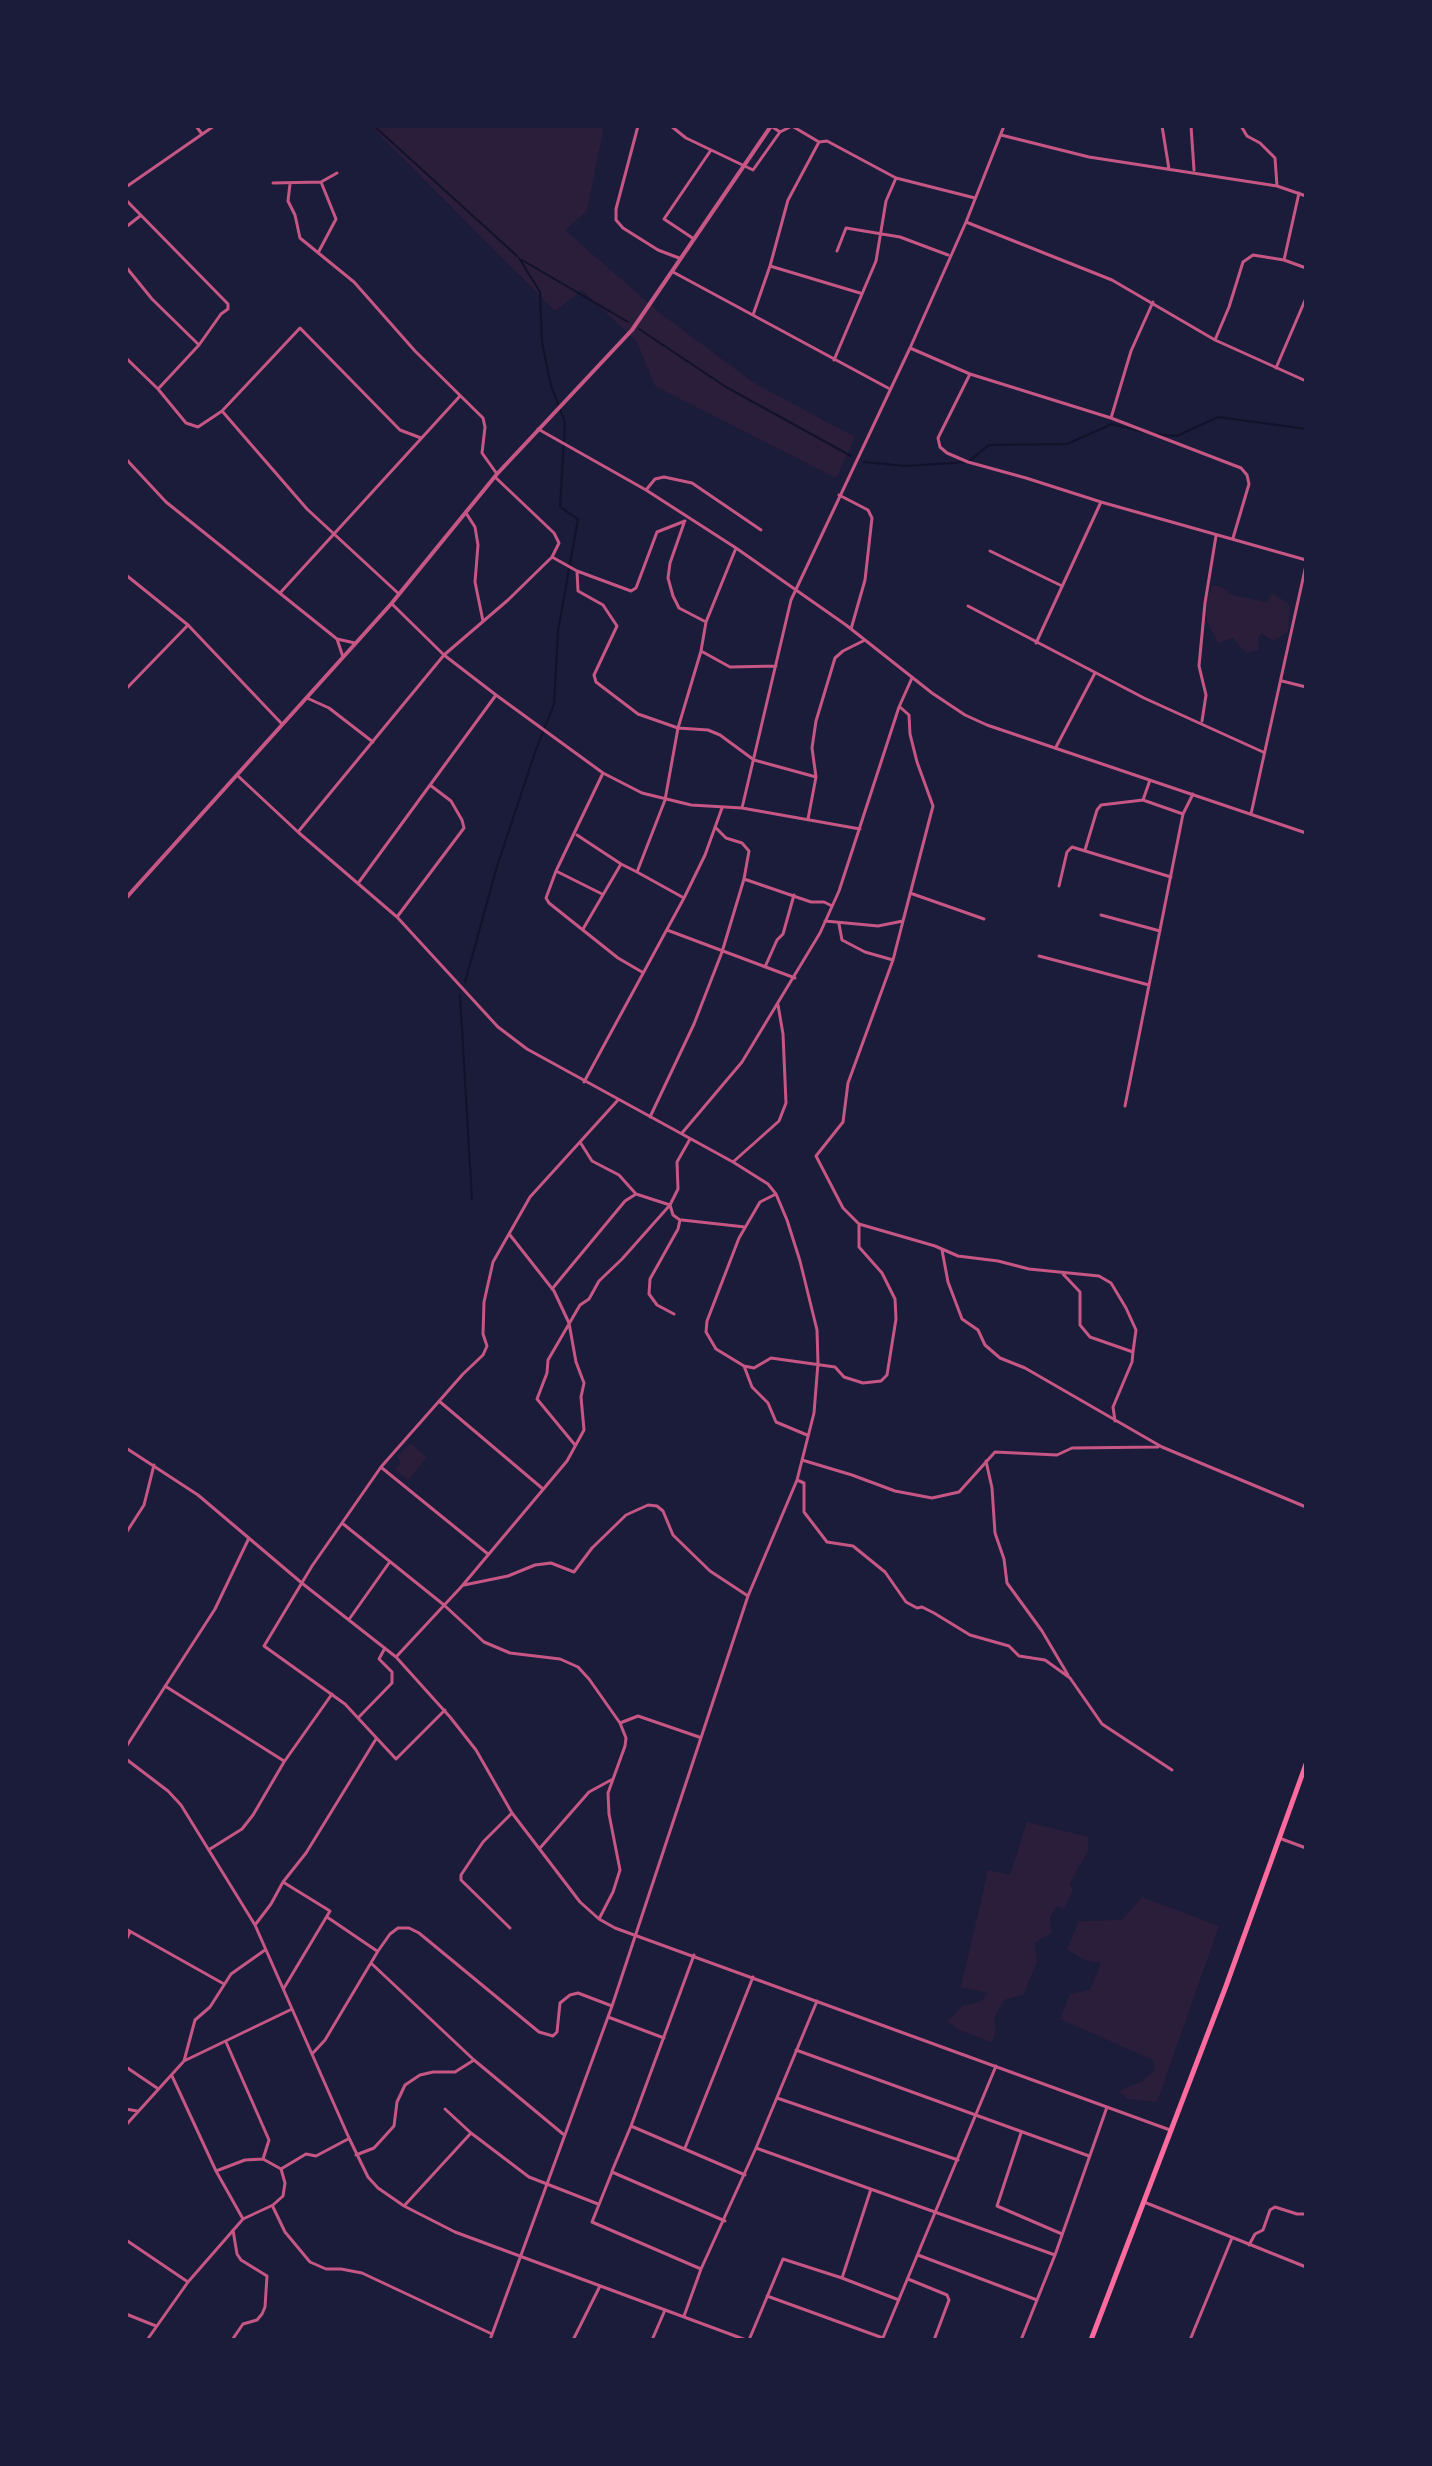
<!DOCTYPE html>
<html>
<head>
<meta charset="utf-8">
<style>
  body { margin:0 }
  #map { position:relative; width:1432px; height:2466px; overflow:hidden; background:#1b1b3a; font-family:Bitter,serif }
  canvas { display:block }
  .frame { position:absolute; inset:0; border:128px solid #1b1b3a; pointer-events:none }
</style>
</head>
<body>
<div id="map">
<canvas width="1432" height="2466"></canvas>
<div class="frame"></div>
</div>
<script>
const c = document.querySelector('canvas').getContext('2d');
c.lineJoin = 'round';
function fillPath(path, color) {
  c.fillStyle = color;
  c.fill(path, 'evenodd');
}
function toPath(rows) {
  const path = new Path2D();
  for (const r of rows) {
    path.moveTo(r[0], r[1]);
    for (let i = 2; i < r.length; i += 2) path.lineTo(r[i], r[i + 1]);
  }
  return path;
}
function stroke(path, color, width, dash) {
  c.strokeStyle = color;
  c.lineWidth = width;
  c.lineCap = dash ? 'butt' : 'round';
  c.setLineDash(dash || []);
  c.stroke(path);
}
fillPath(toPath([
  [371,126,604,126,587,211,565,230,660,313,754,383,855,437,836,478,655,386,637,342,582,290,555,311],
  [1212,586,1219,586,1232,595,1266,602,1273,593,1290,605,1288,632,1273,641,1261,633,1258,639,1259,650,1246,653,1233,638,1218,643,1207,622,1207,597],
  [410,1443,427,1457,408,1480,395,1470,401,1462,397,1457],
  [1027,1822,1089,1837,1088,1851,1070,1883,1073,1890,1064,1909,1056,1906,1050,1917,1051,1933,1035,1943,1037,1962,1023,1995,1004,2000,994,2019,996,2030,992,2042,959,2030,948,2021,964,2005,980,2002,988,1993,961,1987,988,1870,1010,1875],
  [1142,1897,1219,1926,1157,2102,1128,2099,1118,2091,1141,2082,1155,2070,1153,2060,1060,2019,1070,1994,1090,1990,1101,1963,1084,1960,1067,1949,1079,1921,1122,1920]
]), '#2a1e3b');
stroke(toPath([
  [374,126,517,256],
  [522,260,628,322],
  [639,329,726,387,851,456],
  [1157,434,1177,436,1218,417,1306,429],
  [864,462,905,466,968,462,989,445,1067,444,1112,424,1143,432],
  [465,982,498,863,535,752,554,704,558,631,578,519,560,507,565,422,551,386,542,342,540,292,519,258],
  [460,995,472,1200]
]), '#12122b', 2);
stroke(toPath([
  [196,126,202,134],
  [638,126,616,209,616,220,623,228,658,250,679,258],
  [671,126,686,138,753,170,780,132],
  [771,126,780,132,792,126,819,142],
  [1162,126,1169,169],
  [1191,126,1194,170],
  [1241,126,1247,136,1260,143,1275,158,1277,186],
  [1001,135,1089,157,1277,186,1306,196],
  [273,183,321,182],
  [290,184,288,201,295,215,300,238,354,282,415,351,483,418,485,427,482,453,497,474],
  [126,187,214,126],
  [126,200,228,304,228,309,221,314,199,345,159,388],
  [966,222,1112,280,1215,340,1306,381],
  [126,227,140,216],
  [694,239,664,219,711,150],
  [837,251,846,228,900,237,948,255],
  [318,253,336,219,321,182,337,173],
  [1284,260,1299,193],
  [770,266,860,293],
  [126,267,152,299,199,345],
  [673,272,888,388],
  [753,315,770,266,788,200,819,142,827,141,896,178],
  [1215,340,1229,307,1243,262,1253,255,1284,260,1306,268],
  [910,348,970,374,1111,418,1241,468,1247,475,1249,484,1233,538],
  [126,358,158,389,186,423,198,427,222,411,300,328,400,430,421,438],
  [834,360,876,261,886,201,896,178,975,198],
  [1276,368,1306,298],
  [970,374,938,438,940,447,947,453,968,462,1026,478,1101,502,1306,560],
  [222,411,307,509,399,594],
  [1111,418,1131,351,1153,302],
  [538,429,646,490,736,548,846,625,932,693,965,715,987,725,1306,833],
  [126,459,166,502,337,639,355,643],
  [495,477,554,533,559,543,552,557],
  [646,490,655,479,664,477,692,483,761,530],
  [839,495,868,510,872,518,865,580,851,629],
  [466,513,475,527,478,545,475,582,483,621],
  [684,523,670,563,668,578,673,596,679,608,706,622],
  [990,551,1062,586],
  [577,571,578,591,603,605,617,626,594,675,596,682,638,714,678,728,708,730,720,735,754,760,816,777],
  [126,575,188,625,282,724],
  [280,593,460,396],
  [392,604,444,655,496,695,603,773,642,793,691,805,742,808,860,829],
  [968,606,1144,698,1263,752],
  [337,639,343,657],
  [1036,643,1101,502],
  [701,651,730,667,776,666],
  [1282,681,1306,687],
  [126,689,188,625],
  [307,698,329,708,373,742],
  [1202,721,1206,695,1199,666,1205,603,1216,536],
  [1056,747,1095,673],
  [603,773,556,871,546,898,549,903,618,958,642,972],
  [238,776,298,832,397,917,498,1027,527,1049,733,1162,768,1184,776,1194,787,1220,800,1261,817,1330,818,1363,814,1413,797,1480,748,1596,612,2006,490,2340],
  [1143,800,1183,814],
  [742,808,791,600,910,348,966,222,1004,126],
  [1251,814,1306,565],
  [808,819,816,777,812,748,816,721,835,658,843,651,865,640],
  [298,832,444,655,508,600,552,557,577,571,631,591,636,588,657,532,685,521],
  [577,835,621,864],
  [1085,850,1097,810,1101,805,1143,800,1150,780],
  [556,871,602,894],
  [637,872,684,898],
  [744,879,811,902,824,902,832,906],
  [359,882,496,695],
  [1059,886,1067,852,1072,847,1171,877],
  [910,893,984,919],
  [1101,915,1160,931],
  [397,917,464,828,462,820,451,801,430,785],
  [825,921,878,926,903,921,933,806,917,762,910,734,909,715,900,707],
  [839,924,842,940,865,952,893,960],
  [583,929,621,864,637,872,665,800,678,728,701,651,706,622,736,548],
  [667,930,795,978],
  [1039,956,1149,985],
  [765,967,777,940,783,934,794,895],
  [584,1082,684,898,705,855,722,808],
  [1125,1106,1183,814,1193,794],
  [650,1117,694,1024,722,952,744,879,749,851,742,843,726,838,715,827],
  [682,1133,742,1062,820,933,839,891,899,707,912,678],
  [580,1142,592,1161,619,1175,636,1194,670,1205,673,1215,680,1220,678,1229,650,1279,649,1294,657,1305,674,1314],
  [733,1162,779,1121,786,1103,783,1034,778,1005],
  [776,1194,760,1202,739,1238,707,1321,706,1332,716,1349,744,1366,752,1387,768,1403,776,1422,807,1435],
  [682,1220,745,1227],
  [859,1224,935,1246,958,1256,998,1261,1029,1269,1099,1276,1111,1283,1126,1308,1136,1330,1133,1352],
  [942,1250,948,1282,962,1319,978,1330,985,1345,1000,1358,1025,1368,1162,1447,1306,1507],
  [1063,1274,1080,1292,1080,1325,1090,1337,1133,1352,1132,1362,1113,1407,1115,1421],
  [552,1289,625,1201,636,1194],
  [744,1366,754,1368,771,1358,835,1367,844,1377,863,1383,881,1381,887,1375,896,1319,895,1299,882,1273,859,1247,859,1224,843,1208,816,1156,843,1122,848,1083,893,960,903,921],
  [439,1401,543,1489],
  [575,1445,537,1399,547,1373,548,1360,580,1305,589,1299,599,1281,622,1259,670,1205,678,1189,677,1162,690,1139],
  [126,1448,198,1495,303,1584,396,1657,450,1717,476,1750,512,1813,580,1902,599,1919,615,1928,1170,2130],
  [802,1460,852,1475,895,1491,932,1498,959,1492,995,1452,1057,1455,1072,1448,1158,1447],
  [986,1461,992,1488,995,1533,1004,1559,1007,1583,1042,1631,1068,1675],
  [382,1468,488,1554],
  [797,1480,804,1483,804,1512,827,1542,853,1546,885,1572,906,1602,917,1608,922,1607,934,1613,970,1635,1009,1646,1019,1656,1045,1660,1070,1678,1102,1724,1172,1770],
  [342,1523,444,1605,484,1642,510,1653,560,1659,578,1667,589,1679,620,1723,626,1738,625,1746,608,1793,609,1814,620,1870,613,1892,599,1919],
  [126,1533,144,1505,154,1465],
  [464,1585,508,1576,535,1565,551,1563,574,1572,592,1548,626,1515,648,1505,657,1506,663,1511,673,1535,710,1571,748,1596],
  [350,1618,389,1563],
  [396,1657,462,1586,567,1461,584,1430,581,1397,584,1383,576,1362,569,1323,554,1291,510,1235],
  [165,1686,284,1761],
  [445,1710,396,1759,345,1704,264,1646,312,1566,381,1467,463,1374,483,1355,487,1346,483,1334,484,1302,493,1262,530,1197,618,1100],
  [358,1718,392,1683,392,1672,379,1659,385,1648],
  [620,1723,638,1716,699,1737],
  [126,1747,215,1609,249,1538],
  [126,1759,168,1791,181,1805,255,1925,349,2138,368,2177,378,2188,404,2206,455,2232,746,2340],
  [1279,1838,1306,1848],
  [540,1848,589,1792,611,1780],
  [210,1849,242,1829,253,1815,284,1762,332,1694],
  [283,1882,306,1853,376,1739],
  [327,1917,377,1951],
  [255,1925,271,1904,283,1882,330,1911,284,1988],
  [510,1928,461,1880,461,1875,483,1842,512,1813],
  [126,1929,224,1984],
  [126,1940,130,1932],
  [372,1964,474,2060,563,2134],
  [608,2017,664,2038],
  [226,2042,269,2140,263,2159],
  [796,2050,1089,2156],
  [312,2054,325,2040,378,1951,390,1934,398,1928,409,1928,419,1933,539,2032,553,2036,557,2032,560,2003,570,1995,578,1993,612,2006],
  [184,2061,195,2020,210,2007,231,1974,265,1950],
  [126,2067,157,2088],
  [172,2076,216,2171,243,2219],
  [777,2098,958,2160],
  [126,2109,137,2111],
  [445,2109,471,2133,529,2177,598,2204],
  [126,2125,184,2061,290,2010],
  [631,2126,694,1955],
  [1021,2133,997,2206,1062,2234],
  [685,2148,753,1977],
  [756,2148,1055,2255],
  [356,2155,374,2148,394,2126,397,2102,405,2085,420,2075,433,2072,455,2072,474,2060],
  [281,2169,306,2154,316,2156,348,2139],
  [612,2171,631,2126,745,2175],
  [871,2189,842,2278,899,2300],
  [1144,2202,1306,2267],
  [404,2206,471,2133],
  [273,2207,285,2232,310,2262,326,2269,341,2269,362,2273,492,2334],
  [126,2240,188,2282],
  [1249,2245,1255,2234,1263,2230,1270,2210,1275,2207,1297,2214,1306,2214],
  [918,2255,1037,2300],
  [701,2269,592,2222,612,2172,725,2221],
  [908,2279,947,2295,949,2300,934,2340],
  [767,2296,883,2338],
  [126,2314,156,2326],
  [684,2316,701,2269,756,2148,817,2001],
  [147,2340,188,2282,243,2219,273,2205,283,2196,285,2183,281,2169,263,2159,245,2160,216,2171],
  [232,2340,243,2324,257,2320,262,2314,265,2307,267,2276,241,2260,237,2254,233,2230],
  [573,2340,600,2286],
  [652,2340,665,2310],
  [749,2340,783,2259,842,2278],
  [882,2340,996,2066],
  [1021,2340,1055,2255,1107,2107],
  [1190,2340,1232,2238]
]), '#c65784', 3);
stroke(toPath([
  [126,898,391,604,497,474,632,330,771,126]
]), '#c65784', 4);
stroke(toPath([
  [1091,2340,1226,1986,1306,1764]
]), '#ff6b9d', 5);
</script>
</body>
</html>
